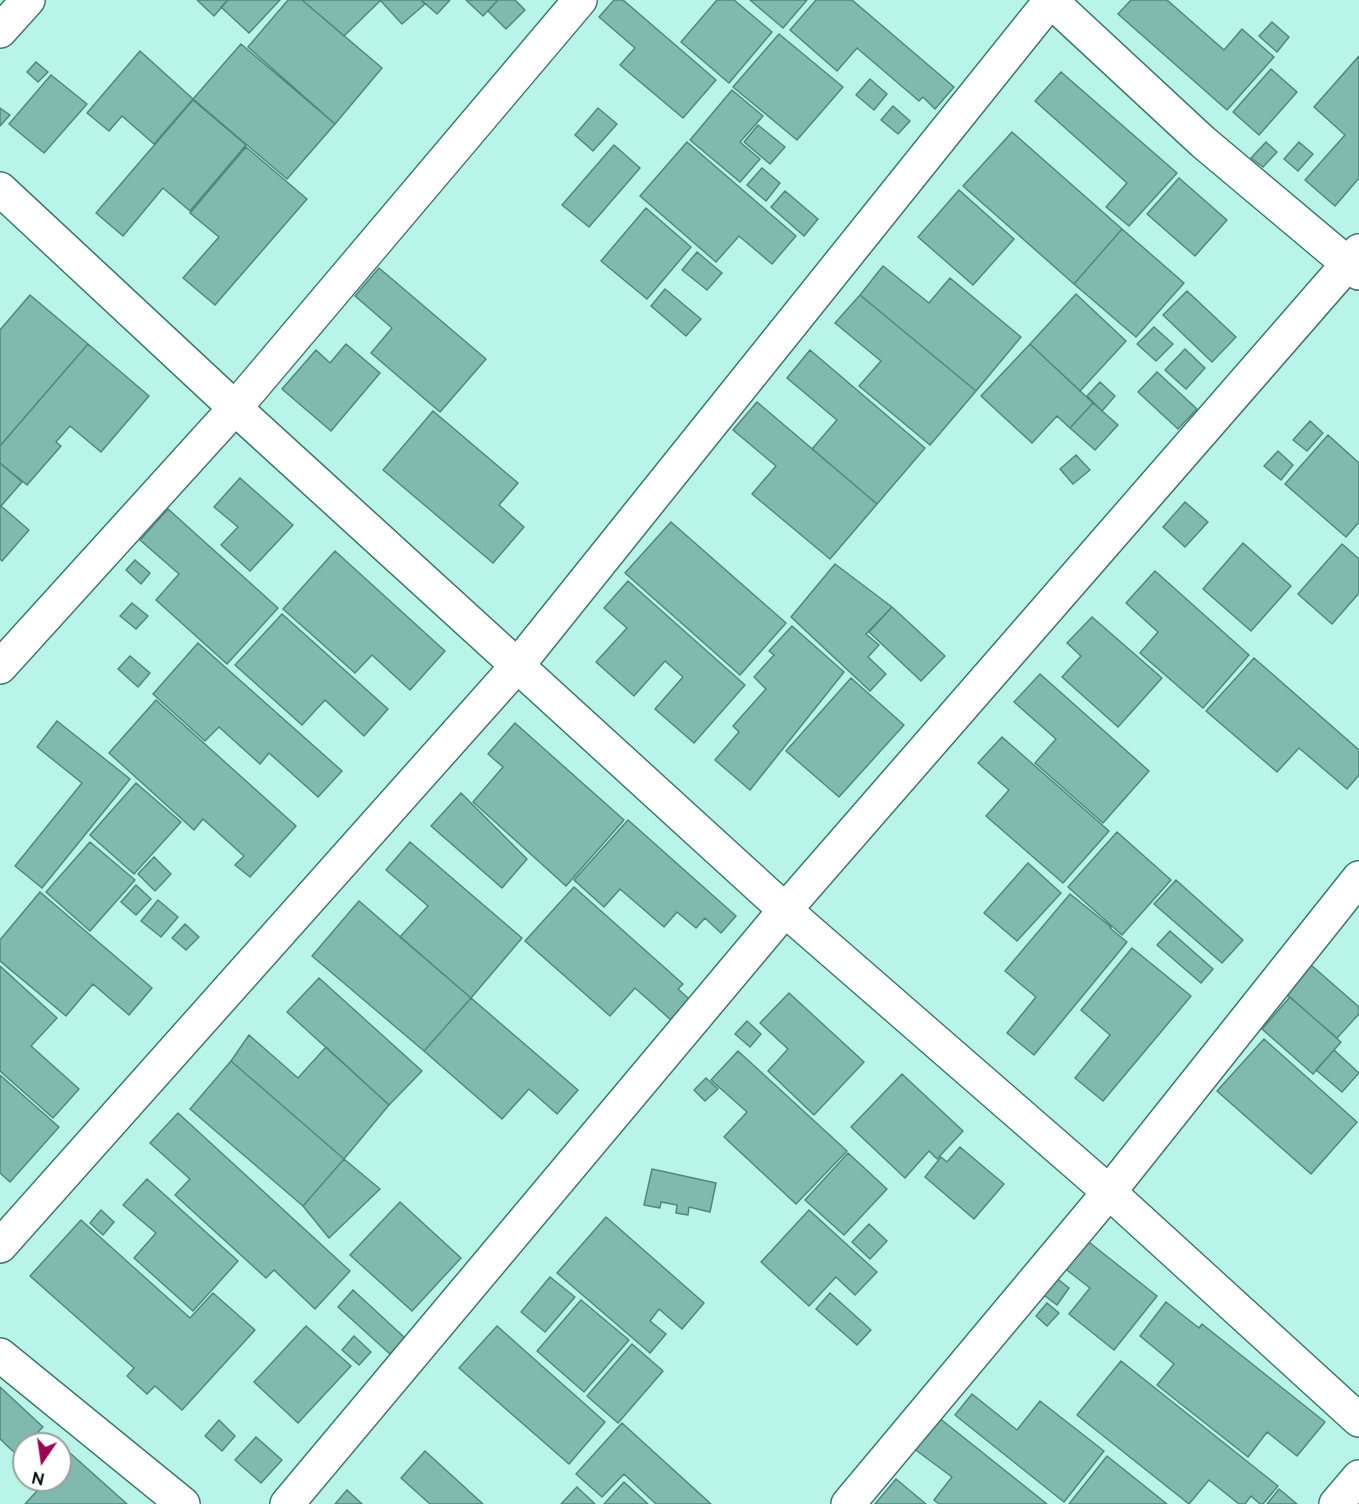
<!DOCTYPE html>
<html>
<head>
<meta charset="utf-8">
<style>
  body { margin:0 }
  #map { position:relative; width:1359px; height:1504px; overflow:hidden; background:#b9f4e8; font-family:Raleway,sans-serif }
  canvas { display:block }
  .north { position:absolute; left:12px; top:1432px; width:60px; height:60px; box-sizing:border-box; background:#fff; border:2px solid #99a19f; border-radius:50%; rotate:193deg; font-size:16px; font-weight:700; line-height:24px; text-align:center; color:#00130f }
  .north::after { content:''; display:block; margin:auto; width:21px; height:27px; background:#9e0750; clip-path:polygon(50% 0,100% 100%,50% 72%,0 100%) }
</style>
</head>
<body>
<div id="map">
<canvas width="1359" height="1504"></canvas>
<div class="north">N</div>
</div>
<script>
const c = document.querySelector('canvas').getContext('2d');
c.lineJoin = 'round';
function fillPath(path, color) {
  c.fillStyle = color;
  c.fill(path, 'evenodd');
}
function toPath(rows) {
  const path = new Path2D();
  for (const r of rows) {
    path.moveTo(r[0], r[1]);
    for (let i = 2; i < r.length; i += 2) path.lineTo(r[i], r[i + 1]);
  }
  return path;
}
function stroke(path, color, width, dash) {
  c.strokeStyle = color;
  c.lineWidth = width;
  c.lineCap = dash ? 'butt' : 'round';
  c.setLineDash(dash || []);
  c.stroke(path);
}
const building = toPath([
  [197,0,228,0,214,16,197,0],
  [228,0,280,0,249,33,221,7,228,0],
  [288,0,302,0,382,68,335,124,248,47,288,0],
  [302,0,381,0,344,36,302,0],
  [380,0,421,0,425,4,402,24,380,0],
  [421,0,450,0,437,14,421,0],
  [466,0,498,0,483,16,466,0],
  [498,0,515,0,525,10,506,29,488,11,498,0],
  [614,0,623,0,716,80,683,118,620,65,635,48,599,17,614,0],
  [717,0,734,0,772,32,729,83,681,42,717,0],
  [750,0,807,0,783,28,750,0],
  [816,0,852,0,954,87,935,109,923,97,919,101,857,48,837,71,790,30,816,0],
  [1131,0,1167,0,1224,50,1242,29,1274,57,1227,110,1118,14,1131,0],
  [1272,22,1289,37,1277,52,1259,36,1272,22],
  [779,34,843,87,797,140,733,87,779,34],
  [241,44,335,124,287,179,193,99,241,44],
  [140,51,193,99,154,144,122,116,109,131,87,113,140,51],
  [1359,56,1359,178,1335,206,1305,180,1345,135,1314,107,1359,56],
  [36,62,48,72,38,82,27,72,36,62],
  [1271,69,1297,92,1259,135,1233,112,1271,69],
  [1061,72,1177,173,1129,226,1106,207,1127,183,1035,101,1061,72],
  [51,75,87,104,44,153,9,124,51,75],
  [870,79,887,94,874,110,856,95,870,79],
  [732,90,763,116,740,142,760,159,740,182,690,140,732,90],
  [193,100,246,145,190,211,163,188,123,236,96,213,193,100],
  [893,106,910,121,898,134,881,120,893,106],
  [0,108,10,115,0,126,0,108],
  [598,108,617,124,593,151,575,135,598,108],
  [758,125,785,147,770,164,744,142,758,125],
  [1012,132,1122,229,1074,284,963,186,1012,132],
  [687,142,796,236,772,264,739,236,716,262,640,196,687,142],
  [1266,142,1277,152,1263,167,1251,158,1266,142],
  [1299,142,1313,154,1298,171,1284,159,1299,142],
  [614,145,640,168,589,227,562,205,614,145],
  [246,147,307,199,215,305,183,278,219,237,190,213,246,147],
  [762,168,780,183,766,201,747,185,762,168],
  [1179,178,1227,220,1195,256,1147,214,1179,178],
  [959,190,1014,239,973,285,918,237,959,190],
  [785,191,818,219,804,236,771,207,785,191],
  [646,208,691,247,647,299,601,261,646,208],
  [1122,229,1184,283,1136,337,1074,284,1122,229],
  [697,252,722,273,707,290,682,270,697,252],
  [883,266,929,303,950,278,1021,337,976,391,860,295,883,266],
  [379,268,486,359,440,412,371,353,392,328,355,296,379,268],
  [665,289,701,319,686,336,651,306,665,289],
  [1187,291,1236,337,1212,362,1163,315,1187,291],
  [1076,294,1126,341,1080,391,1030,344,1076,294],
  [30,295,88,344,0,446,0,330,30,295],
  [860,295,976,391,930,445,859,386,881,361,835,323,860,295],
  [1154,327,1173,344,1156,361,1137,344,1154,327],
  [88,344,149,396,101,452,70,426,56,442,61,446,27,485,0,463,0,446,88,344],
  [346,344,380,373,331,431,282,389,316,350,330,363,346,344],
  [1030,344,1093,403,1070,428,1057,416,1032,443,981,396,1030,344],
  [1185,349,1205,368,1186,389,1165,370,1185,349],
  [810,350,925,448,877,504,812,449,837,420,787,378,810,350],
  [1157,372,1197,409,1178,429,1138,392,1157,372],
  [1100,382,1115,396,1102,411,1087,396,1100,382],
  [757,402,877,504,830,559,752,494,776,466,733,430,757,402],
  [1093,403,1118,425,1095,450,1070,428,1093,403],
  [433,411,518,483,499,505,524,527,493,563,383,470,433,411],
  [1310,421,1323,433,1307,451,1293,440,1310,421],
  [1328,435,1359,463,1359,522,1346,537,1285,484,1328,435],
  [1278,451,1293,465,1281,480,1264,466,1278,451],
  [1076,455,1090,470,1073,484,1060,469,1076,455],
  [0,463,22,482,1,506,29,530,2,561,0,559,0,463],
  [240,478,293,525,250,571,221,545,238,527,214,507,240,478],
  [1185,502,1208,522,1185,547,1163,527,1185,502],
  [168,509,278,608,227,664,156,600,179,574,140,540,168,509],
  [671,522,786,623,740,675,625,573,671,522],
  [1243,543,1291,586,1251,631,1203,589,1243,543],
  [1342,544,1359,559,1359,593,1332,624,1298,594,1342,544],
  [335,551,445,651,410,690,372,655,355,673,283,609,335,551],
  [135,560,150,573,141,584,126,570,135,560],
  [835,564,892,607,866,634,879,645,868,657,886,674,870,691,791,617,835,564],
  [1155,571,1249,655,1203,708,1140,653,1158,632,1126,603,1155,571],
  [628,581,745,685,694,743,655,709,683,677,665,661,634,696,596,662,627,628,604,608,628,581],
  [132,603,148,616,136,629,120,616,132,603],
  [892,607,945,656,921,681,869,632,892,607],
  [282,614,388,709,364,736,325,700,302,725,235,665,282,614],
  [1092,617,1162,678,1118,727,1062,677,1081,656,1067,643,1092,617],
  [792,626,844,672,750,790,715,760,739,732,733,726,766,689,754,677,774,655,769,651,792,626],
  [198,643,342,771,318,797,269,753,260,764,219,727,205,741,153,694,198,643],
  [130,656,150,673,138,687,118,669,130,656],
  [1254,658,1359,750,1359,775,1347,789,1299,748,1277,772,1206,711,1254,658],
  [1040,674,1149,771,1103,823,1035,763,1056,739,1014,702,1040,674],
  [851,678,904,725,839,797,786,751,851,678],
  [156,700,296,826,250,877,235,865,244,856,203,819,194,830,109,753,156,700],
  [57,721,130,779,42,888,15,866,82,783,37,747,57,721],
  [515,723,624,820,566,886,473,802,503,767,488,754,515,723],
  [1002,737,1109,831,1063,883,986,816,1009,790,978,763,1002,737],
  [136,783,181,822,134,874,90,835,136,783],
  [461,793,527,859,502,888,431,826,461,793],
  [628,820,736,916,721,933,705,918,696,928,677,912,664,927,620,889,604,907,574,880,628,820],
  [1117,832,1171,880,1122,935,1068,887,1117,832],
  [90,842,135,880,90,931,46,892,90,842],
  [410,842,522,938,471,998,400,937,428,906,386,870,410,842],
  [154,857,171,874,155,891,138,874,154,857],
  [1028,863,1061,893,1017,941,984,913,1028,863],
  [1176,880,1243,940,1222,963,1154,904,1176,880],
  [136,885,151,899,136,915,121,902,136,885],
  [574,887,683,984,678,989,698,1007,680,1028,635,988,610,1016,525,941,574,887],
  [40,892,152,988,129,1015,93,984,66,1016,0,961,0,940,40,892],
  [1070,894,1111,927,1110,928,1127,942,1034,1055,1007,1033,1036,997,1005,971,1070,894],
  [158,900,178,917,161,937,141,921,158,900],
  [359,901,471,998,424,1051,312,956,359,901],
  [185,924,199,937,186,950,172,938,185,924],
  [1170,931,1213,969,1201,983,1157,945,1170,931],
  [1132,948,1191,996,1103,1101,1075,1078,1110,1035,1081,1010,1132,948],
  [1311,965,1359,1007,1359,1014,1337,1038,1286,994,1311,965],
  [0,966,57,1018,31,1046,79,1089,53,1118,0,1071,0,966],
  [319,978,422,1071,389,1105,287,1012,319,978],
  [789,993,864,1062,814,1115,768,1071,788,1049,760,1023,789,993],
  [1290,997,1341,1042,1313,1074,1262,1029,1290,997],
  [471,998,578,1090,557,1114,529,1089,502,1119,424,1051,471,998],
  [747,1021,761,1034,750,1047,735,1034,747,1021],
  [249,1035,298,1078,326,1047,389,1105,344,1159,231,1061,249,1035],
  [1264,1039,1357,1122,1311,1174,1217,1091,1264,1039],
  [1334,1050,1359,1073,1342,1092,1316,1070,1334,1050],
  [738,1051,847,1151,796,1204,724,1137,747,1112,711,1080,738,1051],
  [231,1061,344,1159,303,1206,190,1109,231,1061],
  [902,1074,963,1131,937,1159,929,1151,905,1178,851,1127,902,1074],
  [0,1075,59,1127,10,1182,0,1173,0,1075],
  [706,1078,718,1089,705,1101,694,1090,706,1078],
  [178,1113,350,1271,315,1309,274,1270,266,1278,175,1195,190,1179,150,1143,178,1113],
  [960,1147,1004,1184,974,1219,925,1177,941,1157,947,1162,960,1147],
  [848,1153,887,1189,844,1235,805,1200,848,1153],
  [344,1159,380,1189,329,1238,303,1206,344,1159],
  [652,1169,716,1183,710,1212,689,1207,688,1215,676,1213,677,1205,661,1202,660,1208,644,1205,652,1169],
  [147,1179,238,1261,193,1311,134,1258,156,1233,123,1205,147,1179],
  [400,1202,461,1258,412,1311,350,1255,400,1202],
  [101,1210,114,1222,103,1235,90,1223,101,1210],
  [809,1210,877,1272,855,1295,836,1277,809,1306,761,1262,809,1210],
  [606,1217,704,1303,682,1329,659,1309,650,1321,666,1334,650,1353,557,1273,606,1217],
  [81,1220,190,1318,213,1293,255,1330,182,1410,155,1386,147,1394,127,1376,134,1368,30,1276,81,1220],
  [869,1224,887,1241,870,1259,852,1242,869,1224],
  [1085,1239,1157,1296,1114,1350,1069,1314,1090,1288,1063,1267,1085,1239],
  [1054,1276,1069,1288,1057,1305,1041,1293,1054,1276],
  [550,1277,575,1297,545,1332,521,1312,550,1277],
  [353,1290,405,1338,390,1354,338,1307,353,1290],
  [830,1293,871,1330,857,1345,816,1309,830,1293],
  [581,1300,629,1340,584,1392,537,1351,581,1300],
  [1166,1302,1199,1328,1202,1324,1325,1422,1297,1456,1267,1432,1248,1457,1157,1385,1174,1364,1140,1336,1166,1302],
  [1047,1303,1059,1313,1047,1326,1036,1316,1047,1303],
  [306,1326,351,1366,298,1423,254,1382,306,1326],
  [497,1326,605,1422,569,1464,459,1368,497,1326],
  [354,1336,371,1352,359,1365,342,1350,354,1336],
  [632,1344,663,1371,618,1423,587,1396,632,1344],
  [1121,1361,1278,1486,1263,1504,1260,1504,1251,1496,1245,1504,1239,1504,1209,1480,1189,1504,1077,1415,1121,1361],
  [0,1387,43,1427,16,1454,0,1439,0,1387],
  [972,1394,1017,1430,1040,1401,1104,1451,1064,1502,955,1415,972,1394],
  [938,1417,1047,1504,939,1504,934,1500,952,1477,913,1448,938,1417],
  [219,1420,235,1436,222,1451,205,1436,219,1420],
  [622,1423,711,1504,656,1504,624,1474,602,1497,576,1474,622,1423],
  [256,1437,282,1460,261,1483,235,1460,256,1437],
  [425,1451,483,1504,430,1504,401,1478,425,1451],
  [70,1453,127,1504,25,1504,47,1480,60,1480,60,1465,70,1453],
  [1107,1456,1167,1504,1069,1504,1107,1456],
  [896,1479,926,1504,875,1504,896,1479],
  [624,1482,648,1504,604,1504,624,1482],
  [577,1487,595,1504,561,1504,577,1487],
  [1279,1489,1297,1504,1267,1504,1279,1489],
  [347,1490,362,1504,335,1504,347,1490]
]);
fillPath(building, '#80b9ae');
stroke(building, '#50887e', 1.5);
const minor = toPath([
  [1050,0,1203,142,1359,273],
  [0,31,28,0],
  [0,189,235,408,785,910,1109,1192,1359,1420],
  [0,667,235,408,580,0],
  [0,1246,517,666,1051,0],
  [0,1355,183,1504],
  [287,1504,785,910,1359,251],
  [848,1504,1109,1192,1359,878]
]);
const tertiary = toPath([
  [1336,1504,1359,1477]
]);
stroke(minor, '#3f786e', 36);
stroke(tertiary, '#3f786e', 36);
stroke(minor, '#fff', 33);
stroke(tertiary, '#fff', 33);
</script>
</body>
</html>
